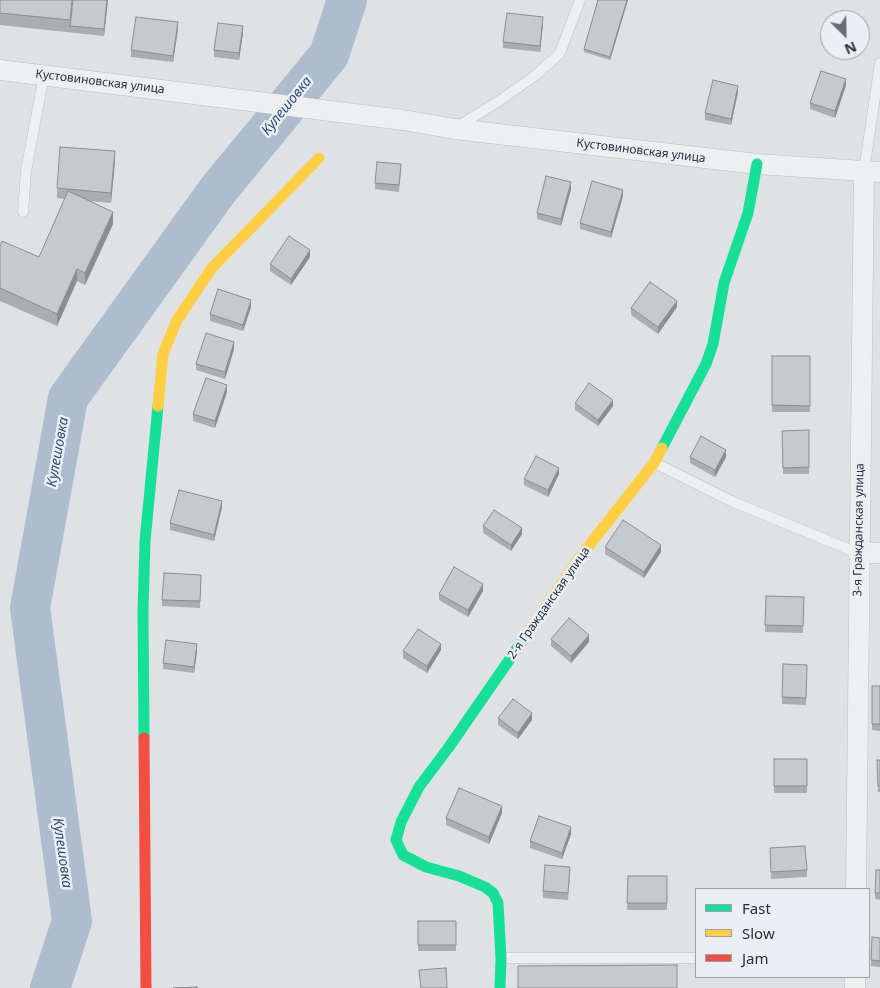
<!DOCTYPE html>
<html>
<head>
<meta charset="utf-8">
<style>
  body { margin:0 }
  #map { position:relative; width:880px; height:988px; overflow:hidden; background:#dfe1e4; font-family:"Noto Sans",sans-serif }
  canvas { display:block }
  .legend { position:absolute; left:695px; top:888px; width:175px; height:90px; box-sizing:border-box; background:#ebeff4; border:1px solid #9ca2ab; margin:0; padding:6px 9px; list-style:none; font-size:15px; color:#262e3d }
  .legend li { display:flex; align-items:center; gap:10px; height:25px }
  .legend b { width:25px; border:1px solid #9ca2ab }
  .north { position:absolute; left:820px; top:10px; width:50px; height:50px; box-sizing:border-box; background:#ebeff4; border:1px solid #9ca2ab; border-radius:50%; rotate:157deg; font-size:14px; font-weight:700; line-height:20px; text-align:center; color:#262e3d }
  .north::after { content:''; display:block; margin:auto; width:18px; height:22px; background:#676d77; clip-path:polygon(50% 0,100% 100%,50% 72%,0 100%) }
</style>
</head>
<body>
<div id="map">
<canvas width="880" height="988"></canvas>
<ul class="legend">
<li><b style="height:6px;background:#16e098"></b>Fast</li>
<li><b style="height:6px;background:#ffcf43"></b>Slow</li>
<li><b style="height:6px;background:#f24e42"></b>Jam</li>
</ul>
<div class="north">N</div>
</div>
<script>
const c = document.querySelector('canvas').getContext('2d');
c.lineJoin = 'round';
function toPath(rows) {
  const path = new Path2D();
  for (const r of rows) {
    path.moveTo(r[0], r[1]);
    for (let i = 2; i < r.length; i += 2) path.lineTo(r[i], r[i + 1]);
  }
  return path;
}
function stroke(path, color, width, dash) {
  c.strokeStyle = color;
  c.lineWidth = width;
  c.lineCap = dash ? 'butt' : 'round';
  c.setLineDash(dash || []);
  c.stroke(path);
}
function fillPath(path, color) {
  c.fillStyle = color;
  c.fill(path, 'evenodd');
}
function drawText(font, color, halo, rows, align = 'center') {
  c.font = font + ' "Noto Sans",sans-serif';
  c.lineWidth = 5;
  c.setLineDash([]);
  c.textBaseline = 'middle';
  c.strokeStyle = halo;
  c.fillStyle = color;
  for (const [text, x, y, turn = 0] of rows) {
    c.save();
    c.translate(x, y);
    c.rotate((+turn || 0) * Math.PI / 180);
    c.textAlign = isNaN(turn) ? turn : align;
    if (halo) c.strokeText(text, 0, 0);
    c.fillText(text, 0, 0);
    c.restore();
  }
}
stroke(toPath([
  [50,988,72,921,30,608,68,398,218,190,329,55,347,0]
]), '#acbdd0', 40);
const lane = toPath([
  [457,127,499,101,536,75,560,53,580,0],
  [864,171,880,63],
  [23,212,26,171,44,75],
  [655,463,731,501,858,553],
  [502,958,696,958]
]);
const street = toPath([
  [0,70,403,120,455,129,757,164,880,172],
  [858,553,880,553],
  [856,889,864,171],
  [855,988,855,977]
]);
stroke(lane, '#bdbfc2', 11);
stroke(street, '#bdbfc2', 21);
stroke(lane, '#eeeff1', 10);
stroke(street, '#eeeff1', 20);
stroke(toPath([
  [662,448,706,364,713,344,724,283,748,213,757,164],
  [144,738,143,611,145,541,158,406],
  [500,988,501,958,498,903,493,893,485,887,459,876,426,867,403,855,396,840,401,822,419,787,449,747,525,637]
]), '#16e098', 11);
stroke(toPath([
  [158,406,163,354,177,320,211,269,319,158],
  [525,637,580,557,654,463,662,448]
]), '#ffcf43', 11);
stroke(toPath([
  [144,738,146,988]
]), '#f24e42', 11);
fillPath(toPath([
  [0,0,108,0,104,36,0,25],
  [598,0,628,0,610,60,584,52,584,49],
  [543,24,540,52,503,48,503,42],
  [178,29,173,62,131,57,131,50],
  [243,33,239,60,214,57,214,50],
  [846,85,835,118,810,109,810,103],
  [738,92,731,125,705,120,705,113],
  [115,161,111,203,89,201,113,224,85,285,77,281,57,326,0,301,0,246,39,257,65,199,57,198,57,188],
  [401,171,399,192,375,189,375,183],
  [571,189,561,226,537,219,537,213],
  [623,196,611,238,580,229,580,223],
  [310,257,291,285,270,271,270,264],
  [251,307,243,331,210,321,210,314],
  [677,307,658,334,631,315,631,308],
  [234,349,225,379,196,370,196,364],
  [772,356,810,356,810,412,772,412],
  [227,392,215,428,193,421,193,414],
  [575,403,613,406,598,426,575,410],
  [809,430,809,474,783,474,782,431],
  [690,457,726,457,715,477,690,463],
  [559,474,548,497,524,485,524,479],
  [222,507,214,541,170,530,170,523],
  [483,526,522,534,511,551,483,533],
  [605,547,661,552,644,578,605,554],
  [201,575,200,608,162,606,162,600],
  [483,591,468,617,439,600,439,594],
  [766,596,804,597,803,633,765,632],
  [551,639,589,642,571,663,551,646],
  [441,650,427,673,403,658,403,651],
  [197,651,194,673,163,669,163,663],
  [783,664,807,665,806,705,782,704],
  [872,686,880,686,880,731,872,730],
  [498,718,532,720,518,739,498,725],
  [774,759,807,759,807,793,774,793],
  [877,760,880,760,880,792,878,792],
  [502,813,489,844,446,825,446,818],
  [571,834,562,859,530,848,530,841],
  [770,848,807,870,807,877,771,879],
  [880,870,880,900,875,899,875,893],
  [570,874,568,900,543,898,543,891],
  [628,876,667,876,667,910,627,910],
  [418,921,456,921,456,951,418,951],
  [880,938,880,967,871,966,871,960]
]), '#abadaf');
fillPath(toPath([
  [107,0,108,0,104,36,104,29],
  [627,0,628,0,610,60,610,57],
  [543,17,543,24,540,52,540,46],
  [178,22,178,29,173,62,173,56],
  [243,26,243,33,239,60,239,53],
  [846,79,846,85,835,118,835,111],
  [738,86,738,92,731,125,731,119],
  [115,151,115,161,111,203,111,193],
  [571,182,571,189,561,226,561,219],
  [623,190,623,196,611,238,611,232],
  [113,212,113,224,85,285,85,273],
  [310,250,310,257,291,285,291,279],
  [77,269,77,281,57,326,57,314],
  [251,300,251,307,243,331,243,325],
  [677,301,677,307,658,334,658,327],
  [234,342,234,349,225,379,225,372],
  [227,385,227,392,215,428,215,421],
  [613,400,613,406,598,426,598,420],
  [726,450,726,457,715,477,715,470],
  [559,468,559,474,548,497,548,490],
  [222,501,222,507,214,541,214,535],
  [522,528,522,534,511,551,511,545],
  [661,545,661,552,644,578,644,572],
  [483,584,483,591,468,617,468,610],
  [589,635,589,642,571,663,571,656],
  [197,644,197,651,194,673,194,667],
  [441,644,441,650,427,673,427,666],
  [532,713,532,720,518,739,518,733],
  [502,806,502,813,489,844,489,837],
  [571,827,571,834,562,859,562,853]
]), '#8b8d8f');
const building = toPath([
  [0,0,72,0,70,20,0,13,0,0],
  [73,0,107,0,104,29,70,26,73,0],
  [598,0,627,0,610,57,584,49,598,0],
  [507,13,543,17,540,46,503,42,507,13],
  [136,17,178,22,173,56,131,50,136,17],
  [218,23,243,26,239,53,214,50,218,23],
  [821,71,846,79,835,111,810,103,821,71],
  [713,80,738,86,731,119,705,113,713,80],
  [60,147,115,151,111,193,57,188,60,147],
  [377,162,401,164,399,185,375,183,377,162],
  [546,176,571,182,561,219,537,213,546,176],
  [592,181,623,190,611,232,580,223,592,181],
  [68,191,113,212,85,273,77,269,57,314,0,288,0,246,2,241,39,257,68,191],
  [289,236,310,250,291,279,270,264,289,236],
  [650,282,677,301,658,327,631,308,650,282],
  [218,289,251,300,243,325,210,314,218,289],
  [206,333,234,342,225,372,196,364,206,333],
  [772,356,810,356,810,406,772,405,772,356],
  [206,378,227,385,215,421,193,414,206,378],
  [589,383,613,400,598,420,575,403,589,383],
  [809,430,809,467,783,468,782,431,809,430],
  [701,436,726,450,715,470,690,457,701,436],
  [536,456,559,468,548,490,524,479,536,456],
  [179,490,222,501,214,535,170,523,179,490],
  [494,510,522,528,511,545,483,526,494,510],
  [623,520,661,545,644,572,605,547,623,520],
  [454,567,483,584,468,610,439,594,454,567],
  [164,573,201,575,200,601,162,600,164,573],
  [766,596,804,597,803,626,765,625,766,596],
  [569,618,589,635,571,656,551,639,569,618],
  [418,629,441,644,427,666,403,651,418,629],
  [166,640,197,644,194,667,163,663,166,640],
  [783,664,807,665,806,698,782,697,783,664],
  [872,686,880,686,880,724,872,724,872,686],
  [513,699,532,713,518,733,498,718,513,699],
  [774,759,807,759,807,786,774,786,774,759],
  [877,760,880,760,880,786,878,786,877,760],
  [459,788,502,806,489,837,446,818,459,788],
  [539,816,571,827,562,853,530,841,539,816],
  [805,846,807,870,771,872,770,848,805,846],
  [545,865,570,867,568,893,543,891,545,865],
  [876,870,880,870,880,893,875,893,876,870],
  [628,876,667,876,667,903,627,903,628,876],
  [418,921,456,921,456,945,418,945,418,921],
  [872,937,880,938,880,961,871,960,872,937],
  [677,965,677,988,518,988,518,966,677,965],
  [446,968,447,988,421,988,419,970,446,968],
  [197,987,197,988,173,988,197,987]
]);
fillPath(building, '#c7c9cc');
stroke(building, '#8b8d8f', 1);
drawText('12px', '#262e3d', '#ebeff4', [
  ["Кустовиновская улица",100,82,7],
  ["Кустовиновская улица",641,151,7],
  ["3-я Гражданская улица",859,530,-89],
  ["2-я Гражданская улица",549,603,-55]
]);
drawText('italic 14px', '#2f4c72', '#ebeff4', [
  ["Кулешовка",287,106,-51],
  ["Кулешовка",58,452,-80],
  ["Кулешовка",62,853,82]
]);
</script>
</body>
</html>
